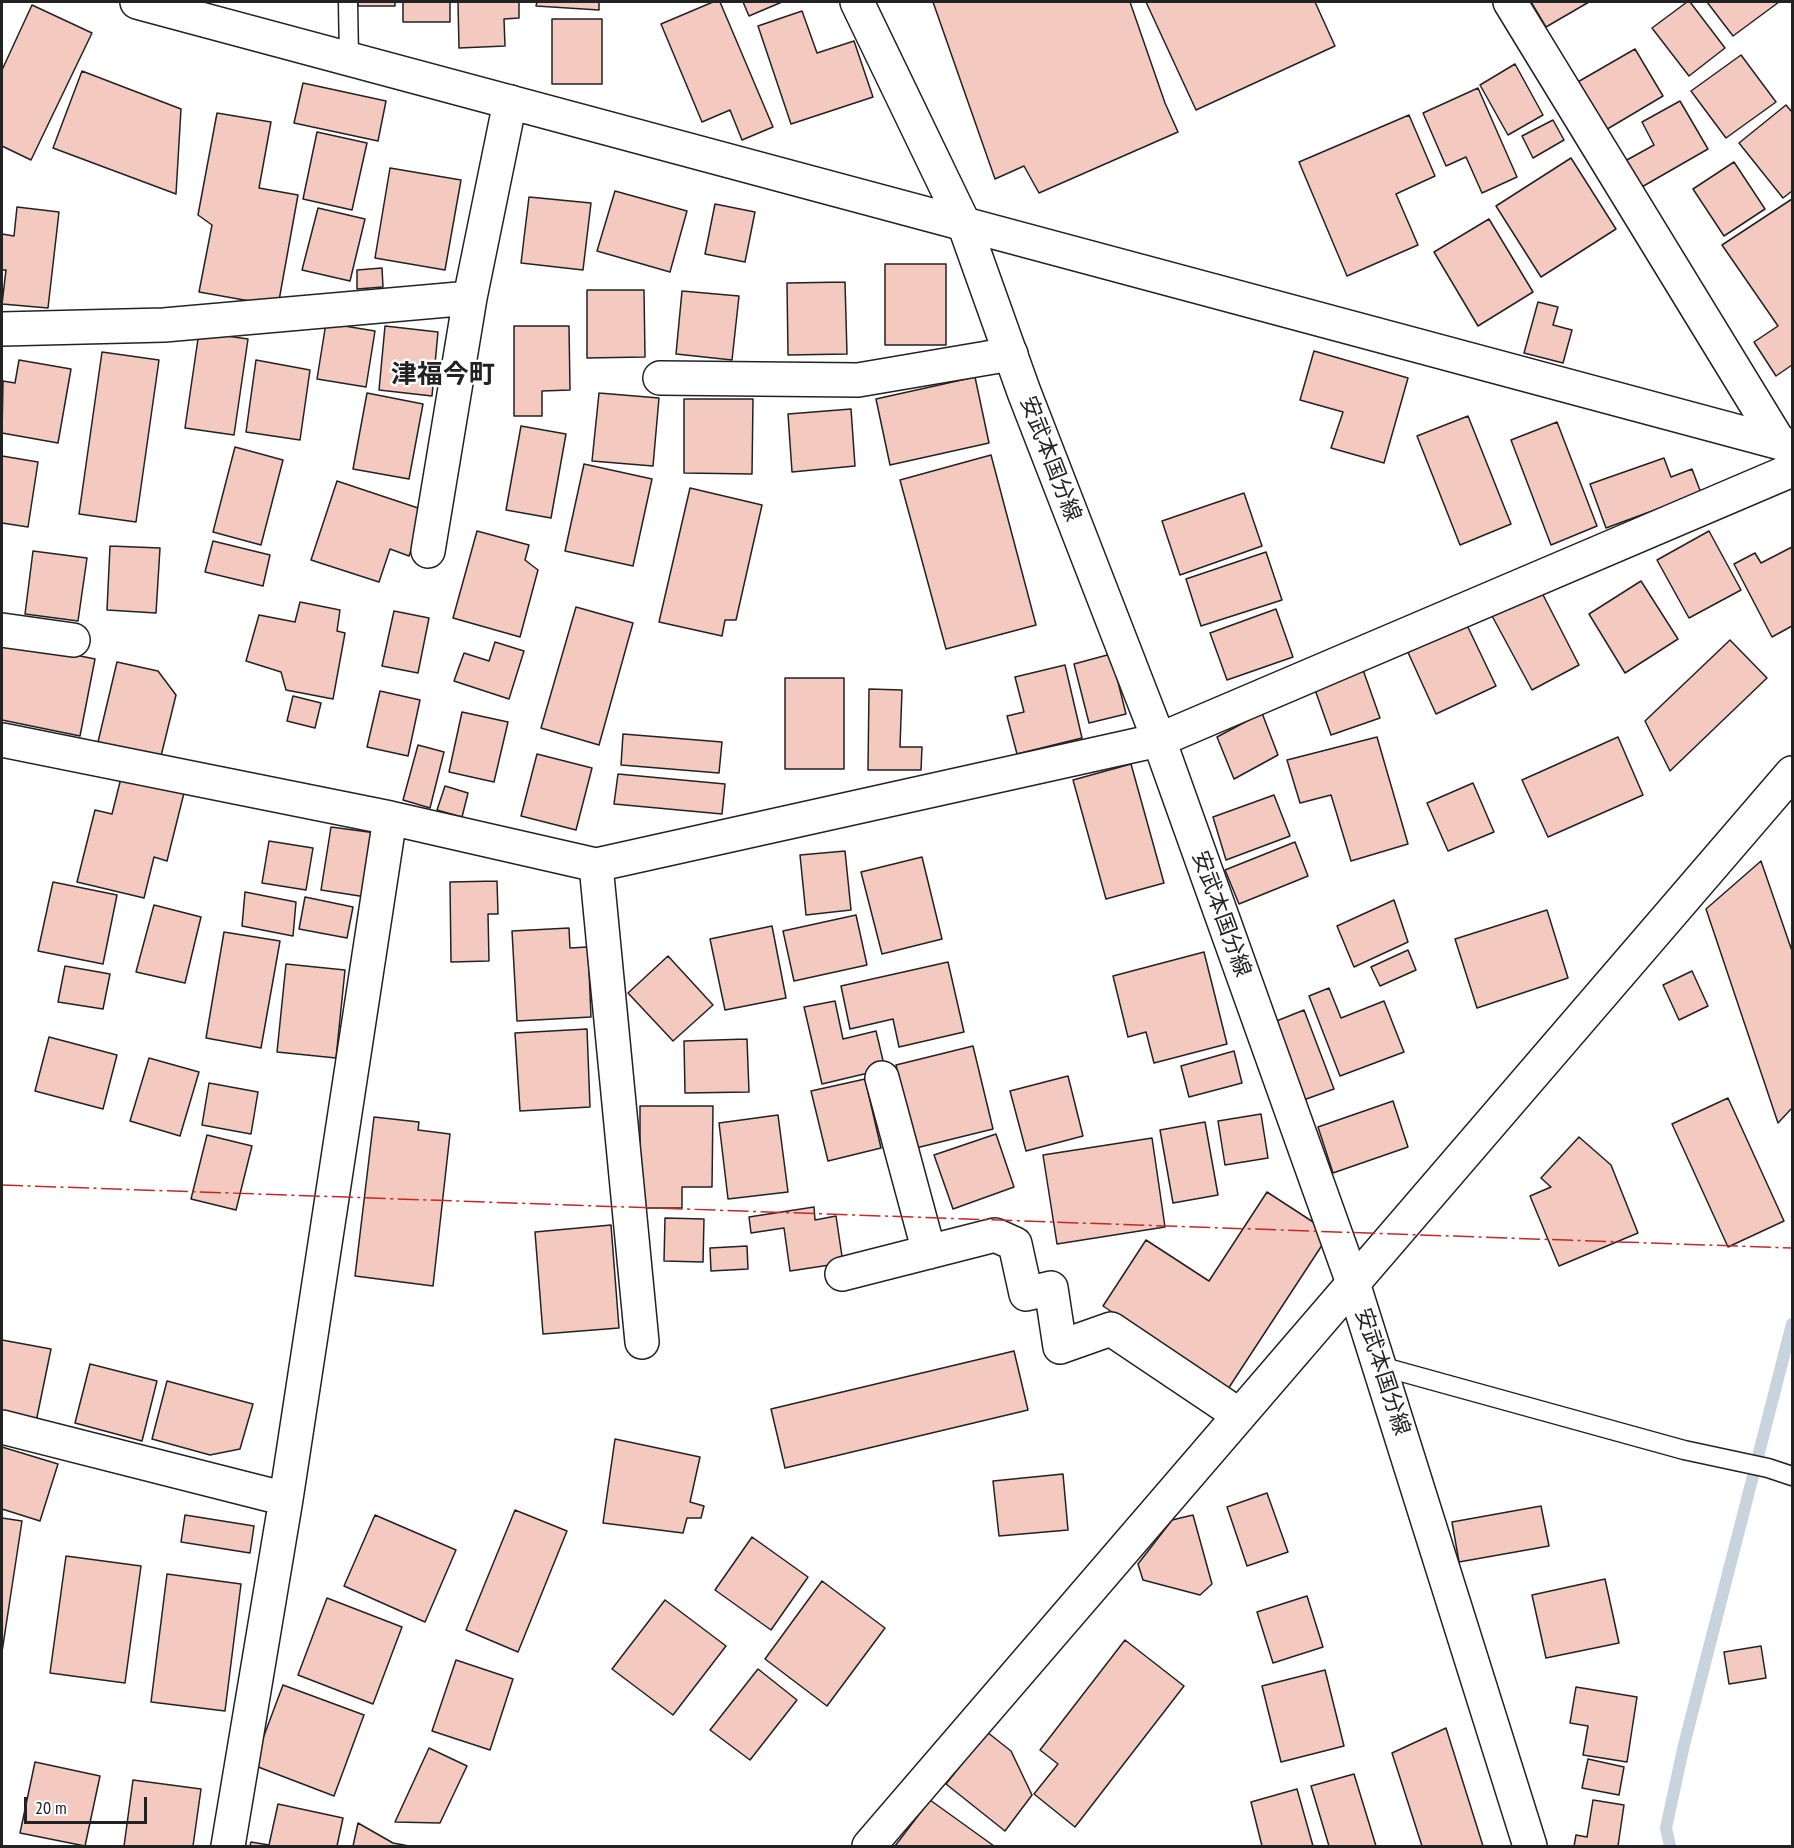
<!DOCTYPE html>
<html>
<head>
<meta charset="utf-8">
<style>
  body { margin:0 }
  #map { position:relative; width:1794px; height:1848px; overflow:hidden; background:#fff; font-family:"PT Sans Narrow",sans-serif }
  canvas { display:block }
  .frame { position:absolute; inset:0; border:3px solid #222; pointer-events:none }
  .scale { position:absolute; left:24px; top:1797px; width:123px; height:27px; box-sizing:border-box; border:3px solid #222; border-top:0; padding-left:8px; font-size:18px; line-height:21px; white-space:nowrap; color:#222; -webkit-text-stroke:4px #fff; paint-order:stroke }
</style>
</head>
<body>
<div id="map">
<canvas width="1794" height="1848"></canvas>
<div class="frame"></div>
<div class="scale">20 m</div>
</div>
<script>
const c = document.querySelector('canvas').getContext('2d');
c.lineJoin = 'round';
function toPath(rows) {
  const path = new Path2D();
  for (const r of rows) {
    path.moveTo(r[0], r[1]);
    for (let i = 2; i < r.length; i += 2) path.lineTo(r[i], r[i + 1]);
  }
  return path;
}
function stroke(path, color, width, dash) {
  c.strokeStyle = color;
  c.lineWidth = width;
  c.lineCap = dash ? 'butt' : 'round';
  c.setLineDash(dash || []);
  c.stroke(path);
}
function fillPath(path, color) {
  c.fillStyle = color;
  c.fill(path, 'evenodd');
}
function drawText(font, color, halo, rows, align = 'center') {
  c.font = font + ' "PT Sans Narrow","Noto Sans JP",sans-serif';
  c.lineWidth = 4.5;
  c.setLineDash([]);
  c.textBaseline = 'middle';
  c.strokeStyle = halo;
  c.fillStyle = color;
  for (const [text, x, y, turn = 0] of rows) {
    c.save();
    c.translate(x, y);
    c.rotate((+turn || 0) * Math.PI / 180);
    c.textAlign = isNaN(turn) ? turn : align;
    if (halo) c.strokeText(text, 0, 0);
    c.fillText(text, 0, 0);
    c.restore();
  }
}
stroke(toPath([
  [1670,1846,1666,1828,1684,1745,1792,1324]
]), '#c7d3dd', 12);
const building = toPath([
  [358,2,395,2,395,6,358,6,358,2],
  [403,2,450,2,450,22,403,22,403,2],
  [458,2,519,2,519,18,504,19,505,46,459,48,458,2],
  [537,2,599,2,599,10,536,6,537,2],
  [713,2,720,2,773,127,742,140,730,110,702,122,661,24,713,2],
  [743,2,782,2,749,16,743,2],
  [933,2,1130,2,1165,103,1178,132,1039,193,1024,166,995,179,933,2],
  [1146,2,1315,2,1335,46,1196,110,1146,2],
  [1531,2,1589,2,1546,27,1531,2],
  [1687,2,1690,2,1725,48,1689,76,1652,28,1687,2],
  [1707,2,1779,2,1733,36,1707,2],
  [32,5,92,33,31,160,2,146,2,70,32,5],
  [802,11,817,53,854,41,873,97,791,124,758,26,802,11],
  [552,19,602,19,602,84,552,84,552,19],
  [1635,49,1663,96,1604,131,1576,83,1635,49],
  [1741,55,1776,102,1726,138,1691,91,1741,55],
  [1515,64,1543,115,1508,135,1480,85,1515,64],
  [82,71,181,109,176,194,53,148,82,71],
  [303,83,386,101,378,141,294,123,303,83],
  [1478,88,1517,177,1482,193,1466,157,1446,166,1423,113,1478,88],
  [1680,101,1708,149,1640,188,1625,161,1654,145,1642,122,1680,101],
  [1786,105,1792,112,1792,191,1783,198,1739,143,1786,105],
  [217,113,271,122,259,188,298,195,278,306,199,292,212,225,198,215,217,113],
  [1409,115,1435,176,1396,194,1418,245,1347,276,1299,162,1409,115],
  [1553,120,1564,140,1533,158,1522,136,1553,120],
  [317,132,367,143,352,210,303,199,317,132],
  [1571,158,1616,229,1541,277,1496,206,1571,158],
  [1734,162,1765,209,1724,236,1693,189,1734,162],
  [390,168,461,180,445,270,375,258,390,168],
  [615,191,687,211,670,272,597,251,615,191],
  [529,197,591,203,583,270,521,263,529,197],
  [1792,199,1792,365,1776,376,1754,342,1778,326,1722,245,1792,199],
  [715,204,755,212,745,262,705,254,715,204],
  [17,207,59,212,48,308,2,304,6,270,2,270,2,234,14,236,17,207],
  [318,208,365,219,350,281,302,270,318,208],
  [1489,219,1533,292,1478,326,1434,252,1489,219],
  [885,264,946,264,946,345,885,345,885,264],
  [382,268,383,287,357,289,357,270,382,268],
  [845,282,847,354,788,355,787,283,845,282],
  [587,290,644,290,645,357,587,358,587,290],
  [682,291,739,296,732,360,676,354,682,291],
  [1538,302,1558,307,1553,325,1572,330,1563,363,1524,353,1538,302],
  [326,323,375,331,366,387,317,379,326,323],
  [385,326,438,332,432,396,379,390,385,326],
  [514,326,569,326,570,390,542,391,542,416,514,416,514,326],
  [199,332,248,339,234,435,185,428,199,332],
  [1314,351,1408,378,1384,463,1331,448,1343,412,1300,400,1314,351],
  [102,352,159,360,136,522,79,514,102,352],
  [19,360,71,369,58,443,2,433,3,381,15,383,19,360],
  [256,360,310,370,300,440,246,432,256,360],
  [975,377,989,443,890,465,876,399,975,377],
  [367,393,423,404,409,479,353,469,367,393],
  [599,393,659,398,653,466,592,461,599,393],
  [684,399,753,399,752,474,684,473,684,399],
  [851,409,855,466,792,472,788,414,851,409],
  [1468,416,1511,524,1460,545,1417,436,1468,416],
  [1557,422,1597,526,1551,545,1511,440,1557,422],
  [521,426,566,434,551,518,506,510,521,426],
  [235,447,283,460,261,545,213,532,235,447],
  [991,455,1036,625,946,649,900,480,991,455],
  [2,456,38,462,28,527,2,523,2,456],
  [1664,458,1671,477,1692,469,1701,493,1606,528,1590,484,1664,458],
  [584,464,652,479,633,566,565,551,584,464],
  [337,481,424,510,409,556,390,549,379,582,311,560,337,481],
  [690,488,762,505,736,620,725,620,722,636,659,622,690,488],
  [1244,493,1262,546,1180,575,1162,521,1244,493],
  [477,531,529,545,525,560,538,570,520,637,453,618,477,531],
  [1709,531,1741,590,1689,618,1657,560,1709,531],
  [213,541,270,555,263,586,205,572,213,541],
  [110,546,160,548,156,613,107,610,110,546],
  [1792,547,1792,626,1772,637,1734,564,1755,553,1761,563,1792,547],
  [33,551,87,558,78,621,25,614,33,551],
  [1266,552,1282,600,1201,626,1186,579,1266,552],
  [1641,581,1678,639,1625,673,1589,614,1641,581],
  [1540,589,1579,665,1532,690,1491,614,1540,589],
  [300,602,340,610,337,631,345,633,333,699,286,690,281,672,246,661,259,615,295,622,300,602],
  [576,607,633,623,599,745,541,728,576,607],
  [1276,609,1293,657,1227,680,1210,633,1276,609],
  [394,611,429,618,418,673,382,666,394,611],
  [1465,621,1496,686,1436,714,1406,648,1465,621],
  [2,640,95,659,80,736,2,720,2,640],
  [1730,640,1767,678,1670,771,1645,721,1730,640],
  [495,642,524,651,509,699,454,681,464,653,489,661,495,642],
  [1111,654,1126,714,1089,723,1074,664,1111,654],
  [117,662,158,671,176,695,161,756,98,742,117,662],
  [1065,665,1082,738,1017,754,1007,716,1024,712,1015,677,1065,665],
  [1362,667,1380,718,1331,735,1313,684,1362,667],
  [785,678,844,678,844,769,785,769,785,678],
  [869,689,902,690,900,747,922,747,921,770,868,770,869,689],
  [380,691,420,700,408,756,367,747,380,691],
  [293,696,321,703,315,728,287,721,293,696],
  [462,712,508,722,494,782,449,772,462,712],
  [1262,713,1278,755,1234,779,1217,737,1262,713],
  [623,734,722,742,719,773,621,765,623,734],
  [1377,737,1408,844,1351,861,1331,795,1300,803,1287,760,1377,737],
  [1618,737,1643,795,1548,837,1522,780,1618,737],
  [418,745,444,752,430,808,403,800,418,745],
  [537,754,592,768,576,830,521,816,537,754],
  [1131,764,1164,883,1106,899,1073,780,1131,764],
  [122,774,185,789,167,861,154,857,144,898,77,882,95,810,112,814,122,774],
  [618,774,725,784,722,814,614,804,618,774],
  [1473,783,1494,832,1448,851,1427,803,1473,783],
  [445,786,468,793,462,817,437,810,445,786],
  [1274,795,1290,836,1226,860,1213,817,1274,795],
  [331,827,376,833,366,897,321,890,331,827],
  [269,841,313,848,306,890,262,883,269,841],
  [1295,842,1308,876,1239,904,1225,870,1295,842],
  [845,851,851,910,806,915,800,855,845,851],
  [922,857,942,939,882,954,861,872,922,857],
  [1761,861,1792,951,1792,1108,1778,1123,1706,909,1761,861],
  [497,881,498,914,488,914,489,961,451,962,450,882,497,881],
  [53,882,117,895,103,964,38,951,53,882],
  [245,892,296,902,293,936,242,926,245,892],
  [305,897,353,907,347,938,299,929,305,897],
  [1394,900,1408,942,1354,967,1337,926,1394,900],
  [154,905,201,917,185,983,136,972,154,905],
  [1547,910,1568,978,1477,1008,1455,939,1547,910],
  [856,915,867,965,794,981,783,931,856,915],
  [772,926,786,998,725,1010,710,939,772,926],
  [569,928,570,948,588,947,591,1017,517,1021,512,931,569,928],
  [224,932,280,941,261,1048,206,1038,224,932],
  [1408,950,1416,970,1380,986,1371,967,1408,950],
  [1204,952,1227,1044,1154,1063,1146,1032,1128,1037,1113,976,1204,952],
  [668,956,713,1005,673,1041,628,993,668,956],
  [948,962,964,1032,899,1047,893,1019,850,1029,841,986,948,962],
  [286,964,345,970,336,1058,277,1052,286,964],
  [65,966,110,974,103,1009,58,1002,65,966],
  [1692,971,1708,1006,1679,1020,1663,985,1692,971],
  [1329,988,1341,1018,1384,1001,1404,1052,1340,1076,1309,996,1329,988],
  [835,1001,843,1039,876,1031,885,1069,822,1084,804,1007,835,1001],
  [1304,1010,1334,1089,1298,1102,1269,1024,1304,1010],
  [587,1029,590,1107,520,1111,515,1033,587,1029],
  [49,1037,117,1055,103,1109,35,1091,49,1037],
  [747,1039,749,1092,685,1093,684,1041,747,1039],
  [973,1046,993,1129,916,1148,896,1065,973,1046],
  [1234,1051,1242,1083,1189,1097,1181,1066,1234,1051],
  [149,1058,199,1072,180,1136,130,1121,149,1058],
  [1068,1076,1083,1136,1026,1151,1010,1091,1068,1076],
  [865,1079,881,1148,828,1161,811,1091,865,1079],
  [209,1083,258,1092,251,1134,202,1125,209,1083],
  [1728,1098,1784,1221,1728,1247,1672,1124,1728,1098],
  [1393,1101,1408,1147,1333,1173,1318,1127,1393,1101],
  [640,1106,713,1106,712,1187,682,1187,682,1208,640,1208,640,1106],
  [1261,1114,1268,1158,1225,1165,1218,1121,1261,1114],
  [778,1115,788,1192,728,1199,719,1123,778,1115],
  [374,1117,419,1122,418,1130,450,1134,433,1286,355,1276,374,1117],
  [1205,1122,1218,1195,1173,1203,1160,1130,1205,1122],
  [996,1134,1014,1187,953,1209,934,1155,996,1134],
  [207,1135,252,1146,236,1210,191,1199,207,1135],
  [1579,1137,1611,1165,1638,1233,1559,1266,1530,1196,1551,1187,1541,1178,1579,1137],
  [1152,1138,1165,1227,1057,1244,1043,1155,1152,1138],
  [1267,1192,1330,1233,1228,1389,1103,1306,1146,1240,1209,1281,1267,1192],
  [814,1207,815,1220,836,1216,843,1263,790,1271,784,1228,751,1233,749,1217,814,1207],
  [665,1218,704,1219,703,1262,664,1261,665,1218],
  [611,1225,619,1328,543,1334,535,1232,611,1225],
  [747,1246,748,1269,711,1271,710,1248,747,1246],
  [2,1340,51,1349,36,1422,2,1415,2,1340],
  [1014,1351,1028,1410,785,1468,771,1409,1014,1351],
  [90,1364,157,1381,142,1441,75,1423,90,1364],
  [167,1381,253,1404,240,1449,210,1455,152,1439,167,1381],
  [615,1439,700,1457,690,1502,704,1506,701,1518,687,1518,683,1533,603,1523,615,1439],
  [2,1447,58,1464,40,1521,2,1509,2,1447],
  [1063,1474,1068,1530,999,1536,993,1481,1063,1474],
  [1267,1493,1288,1552,1247,1566,1227,1507,1267,1493],
  [1541,1506,1549,1546,1459,1562,1452,1522,1541,1506],
  [515,1510,567,1531,518,1652,466,1630,515,1510],
  [185,1515,254,1526,250,1553,181,1542,185,1515],
  [375,1515,456,1550,425,1622,344,1586,375,1515],
  [1193,1515,1212,1584,1200,1595,1143,1580,1138,1564,1172,1520,1193,1515],
  [2,1518,22,1521,2,1652,2,1518],
  [752,1537,808,1577,771,1630,715,1590,752,1537],
  [66,1556,141,1566,125,1683,50,1673,66,1556],
  [167,1574,241,1584,225,1711,151,1702,167,1574],
  [1605,1579,1619,1643,1546,1658,1532,1595,1605,1579],
  [822,1581,885,1628,827,1706,765,1659,822,1581],
  [1307,1596,1323,1647,1273,1663,1257,1612,1307,1596],
  [327,1598,402,1627,373,1704,298,1675,327,1598],
  [665,1600,726,1646,673,1715,612,1669,665,1600],
  [1125,1640,1184,1686,1075,1827,1034,1794,1058,1764,1040,1750,1125,1640],
  [1761,1646,1766,1678,1729,1684,1724,1652,1761,1646],
  [456,1660,513,1679,490,1750,432,1731,456,1660],
  [758,1669,797,1700,750,1760,710,1730,758,1669],
  [1325,1670,1344,1746,1281,1762,1262,1686,1325,1670],
  [283,1685,364,1715,334,1796,253,1765,283,1685],
  [1576,1687,1637,1697,1627,1762,1583,1755,1588,1726,1570,1723,1576,1687],
  [1446,1728,1483,1846,1422,1846,1392,1753,1446,1728],
  [987,1732,1011,1751,1032,1795,1005,1831,946,1784,987,1732],
  [429,1748,467,1766,440,1823,395,1822,429,1748],
  [1588,1759,1624,1767,1619,1795,1582,1788,1588,1759],
  [35,1762,100,1776,85,1846,20,1833,35,1762],
  [1354,1774,1376,1846,1329,1846,1311,1786,1354,1774],
  [133,1780,201,1789,193,1846,124,1846,133,1780],
  [1297,1789,1313,1846,1262,1846,1251,1802,1297,1789],
  [930,1800,994,1846,895,1846,930,1800],
  [1593,1800,1624,1805,1618,1846,1574,1846,1576,1835,1587,1837,1593,1800],
  [278,1804,343,1818,337,1846,250,1846,251,1842,269,1845,278,1804],
  [358,1823,393,1843,409,1846,353,1846,358,1823]
]);
fillPath(building, '#f3c9c0');
stroke(building, '#222', 1.5);
const service = toPath([
  [348,2,349,58],
  [1380,1366,1684,1450,1768,1468,1792,1476]
]);
const minor = toPath([
  [1510,2,1779,442],
  [2,329,164,325,470,298,510,102],
  [660,378,858,380,1011,354],
  [428,551,470,298],
  [2,630,73,640],
  [2,740,390,818,596,865,1159,740,1792,470],
  [596,865,642,1342],
  [882,1078,929,1252],
  [842,1274,995,1235,1015,1244,1026,1294,1051,1288,1060,1347,1111,1329,1239,1415],
  [2,1427,286,1499],
  [228,1846,286,1499,390,818]
]);
const tertiary = toPath([
  [137,2,1792,446],
  [869,1846,1792,773]
]);
const secondary = toPath([
  [857,2,964,224,1024,392,1159,740,1353,1283,1530,1846]
]);
stroke(service, '#222', 21);
stroke(minor, '#222', 36);
stroke(tertiary, '#222', 36);
stroke(secondary, '#222', 36);
stroke(service, '#fff', 18);
stroke(minor, '#fff', 33);
stroke(tertiary, '#fff', 33);
stroke(secondary, '#fff', 33);
stroke(toPath([
  [2,1185,1792,1248]
]), '#c62828', 1.5, [21, 4.5, 3, 4.5]);
drawText('22px', '#222', '#fff', [
  ["安武本国分線",1050,459,69],
  ["安武本国分線",1221,914,70],
  ["安武本国分線",1382,1372,72]
]);
drawText('bold 26px', '#222', '#fff', [
  ["津福今町",443,376]
]);
</script>
</body>
</html>
